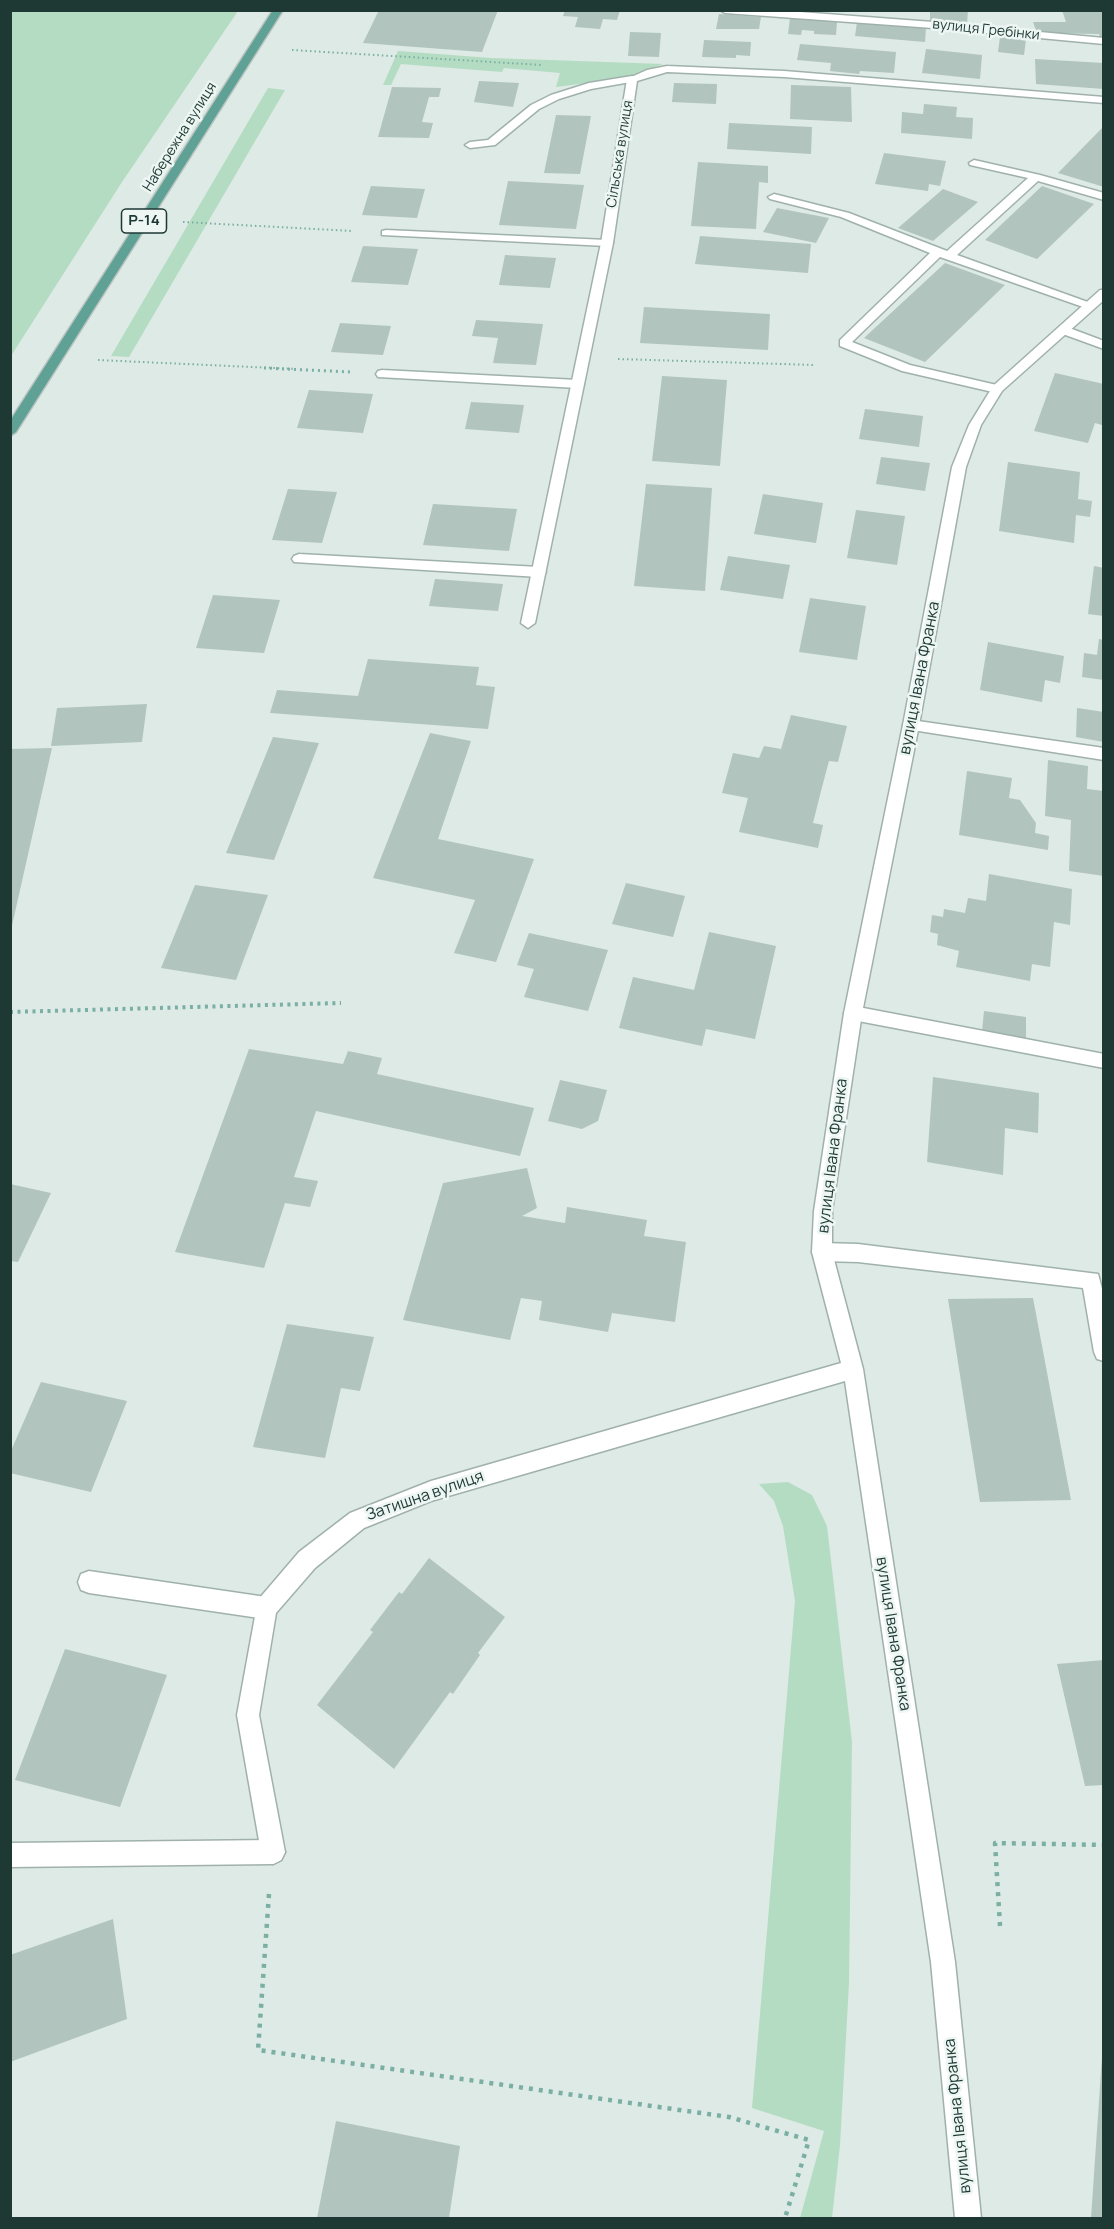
<!DOCTYPE html>
<html>
<head>
<meta charset="utf-8">
<style>
  body { margin:0 }
  #map { position:relative; width:1114px; height:2229px; overflow:hidden; background:#ddeae5; font-family:Manrope,sans-serif }
  canvas { display:block }
  .frame { position:absolute; inset:0; border:12px solid #1e3934; pointer-events:none }
</style>
</head>
<body>
<div id="map">
<canvas width="1114" height="2229"></canvas>
<div class="frame"></div>
</div>
<script>
const c = document.querySelector('canvas').getContext('2d');
c.lineJoin = 'round';
function fillPath(path, color) {
  c.fillStyle = color;
  c.fill(path, 'evenodd');
}
function toPath(rows) {
  const path = new Path2D();
  for (const r of rows) {
    path.moveTo(r[0], r[1]);
    for (let i = 2; i < r.length; i += 2) path.lineTo(r[i], r[i + 1]);
  }
  return path;
}
function stroke(path, color, width, dash) {
  c.strokeStyle = color;
  c.lineWidth = width;
  c.lineCap = dash ? 'butt' : 'round';
  c.setLineDash(dash || []);
  c.stroke(path);
}
function drawText(font, color, halo, rows, align = 'center') {
  c.font = font + ' Manrope,sans-serif';
  c.lineWidth = 5;
  c.setLineDash([]);
  c.textBaseline = 'middle';
  c.strokeStyle = halo;
  c.fillStyle = color;
  for (const [text, x, y, turn = 0] of rows) {
    c.save();
    c.translate(x, y);
    c.rotate((+turn || 0) * Math.PI / 180);
    c.textAlign = isNaN(turn) ? turn : align;
    if (halo) c.strokeText(text, 0, 0);
    c.fillText(text, 0, 0);
    c.restore();
  }
}
fillPath(toPath([
  [11,10,238,11,122,182,11,356],
  [398,51,491,58,663,64,625,78,556,87,560,73,504,68,502,72,401,64,391,85,383,85],
  [268,88,285,90,129,357,111,356],
  [788,1482,812,1495,827,1526,852,1742,849,1983,840,2145,832,2218,800,2218,824,2131,752,2108,795,1601,783,1526,774,1501,759,1484]
]), '#b4dcc2');
fillPath(toPath([
  [379,10,498,10,482,52,363,43],
  [565,10,620,10,617,20,603,19,600,29,575,27,578,17,563,16],
  [930,10,968,10,967,24,930,21],
  [1062,10,1104,10,1104,38,1100,38,1099,34,1037,33,1033,22,1066,22],
  [719,14,761,17,759,29,716,29],
  [790,18,837,22,836,35,814,34,814,31,802,30,801,35,788,34],
  [857,22,926,28,925,42,855,36],
  [630,32,661,33,659,57,628,56],
  [1000,37,1026,39,1024,55,998,52],
  [704,40,751,42,750,56,736,55,736,58,702,57],
  [800,44,896,52,894,73,860,71,859,74,830,71,831,63,797,60],
  [926,49,982,55,980,79,922,73],
  [1035,59,1104,63,1104,89,1036,84],
  [479,81,519,83,513,107,474,102],
  [674,83,717,84,716,104,672,102],
  [791,85,851,87,852,122,790,119],
  [392,87,441,88,439,97,429,97,422,122,433,123,429,138,378,137],
  [924,104,957,107,956,117,973,118,972,139,901,133,902,112,923,114],
  [556,115,591,116,580,174,544,173],
  [729,123,812,127,811,154,727,149],
  [1104,126,1104,187,1058,173],
  [884,153,946,161,940,186,929,184,928,191,875,184],
  [698,162,768,166,768,183,759,182,756,229,691,226],
  [508,181,584,185,576,229,499,225],
  [371,186,425,189,417,218,362,215],
  [1042,186,1094,204,1037,259,985,240],
  [943,189,978,202,933,241,898,228],
  [777,208,829,218,816,243,763,232],
  [700,236,811,244,808,273,695,264],
  [363,246,418,249,408,285,351,282],
  [505,255,556,258,550,288,499,285],
  [945,263,1005,285,925,362,864,338],
  [644,307,770,314,768,350,640,343],
  [476,320,543,324,536,365,493,363,498,338,472,336],
  [340,323,391,326,383,355,331,352],
  [1055,373,1104,384,1104,421,1102,425,1095,423,1088,443,1034,431],
  [662,376,727,380,720,466,652,461],
  [309,390,373,394,363,433,297,428],
  [471,402,524,405,519,433,465,429],
  [865,409,923,416,919,447,859,439],
  [881,457,930,463,925,491,876,484],
  [1008,462,1080,472,1078,499,1092,501,1090,517,1076,515,1074,543,999,531],
  [646,484,712,488,705,591,634,586],
  [288,489,337,492,322,543,272,540],
  [763,494,823,503,816,543,754,534],
  [433,504,517,509,509,551,423,545],
  [856,510,905,516,897,565,847,558],
  [728,556,790,565,783,599,720,590],
  [1094,566,1104,568,1104,616,1088,614],
  [435,579,503,584,498,611,429,606],
  [213,595,280,600,264,653,196,648],
  [810,598,866,606,857,660,799,652],
  [1099,639,1104,640,1104,680,1082,677,1084,653,1097,655],
  [988,642,1064,656,1060,683,1045,680,1042,702,980,690],
  [368,659,479,667,476,685,495,687,488,729,270,713,277,690,358,696],
  [147,704,142,742,51,746,57,708],
  [1077,708,1104,712,1104,742,1076,737],
  [791,715,847,726,838,762,829,761,821,791,813,823,823,825,818,848,739,832,748,798,722,793,733,753,759,758,764,746,781,749],
  [430,733,471,741,438,839,534,859,496,962,454,953,475,900,373,878],
  [273,737,319,743,274,860,226,853],
  [52,748,11,930,10,930,10,749],
  [1048,760,1088,766,1087,789,1104,791,1104,876,1069,871,1071,820,1045,816],
  [967,771,1012,778,1009,798,1020,800,1036,823,1035,833,1049,836,1048,850,959,835],
  [989,874,1072,889,1070,925,1054,922,1050,967,1032,964,1030,981,956,967,959,951,937,945,938,934,930,932,932,915,943,917,944,909,965,913,968,898,986,901],
  [626,883,685,896,673,937,612,924],
  [195,885,268,895,236,980,161,968],
  [709,932,776,946,755,1039,706,1029,702,1046,619,1028,633,977,694,990],
  [529,933,608,950,588,1011,524,997,534,969,517,965],
  [984,1011,1026,1017,1026,1038,982,1031],
  [249,1049,343,1064,348,1051,382,1058,377,1074,534,1108,520,1156,316,1111,294,1177,318,1181,310,1207,285,1203,264,1268,175,1252],
  [933,1077,1039,1093,1038,1133,1005,1128,1003,1175,927,1162],
  [560,1080,607,1090,598,1121,582,1129,548,1121],
  [527,1168,537,1208,522,1216,565,1223,567,1207,647,1220,644,1236,686,1242,675,1322,612,1313,608,1332,539,1320,542,1301,521,1298,510,1340,403,1320,443,1183],
  [10,1184,51,1193,18,1262,10,1261],
  [1033,1298,1071,1500,980,1502,948,1299],
  [287,1324,374,1337,360,1391,341,1388,325,1458,253,1447],
  [41,1382,127,1401,91,1492,10,1473,10,1453],
  [429,1558,505,1617,478,1653,480,1655,453,1694,450,1692,394,1769,317,1705,373,1632,370,1630,399,1592,402,1594],
  [65,1649,167,1675,120,1807,15,1780],
  [1104,1660,1104,1785,1085,1786,1057,1664],
  [113,1919,127,2019,10,2062,10,1955],
  [1102,2057,1104,2218,1091,2218],
  [336,2121,460,2146,449,2218,317,2218]
]), '#b2c4be');
const service = toPath([
  [632,76,636,77,636,81,591,89,559,99,539,109,495,145,470,148,465,145,470,142,488,140,531,105,551,95,589,83,632,76],
  [974,160,1040,175,1104,193,1104,200,1038,181,957,255,1096,305,1090,309,1086,308,940,257,852,342,910,365,1001,386,1003,389,1001,392,997,393,902,371,840,346,840,340,930,253,841,217,770,199,768,197,774,194,849,213,947,251,1028,178,970,165,969,163,974,160],
  [386,230,607,240,613,243,607,246,382,235,382,231,386,230],
  [1064,326,1104,341,1104,349,1060,333,1060,327,1064,326],
  [382,370,578,380,584,384,578,388,378,377,376,374,378,371,382,370],
  [299,554,539,567,546,572,539,577,294,562,292,559,294,556,299,554],
  [911,720,1104,748,1104,760,906,729,903,725,906,721,911,720],
  [853,1006,1104,1054,1104,1068,853,1020,847,1018,844,1013,847,1008,853,1006],
  [822,1243,858,1244,1098,1274,1104,1296,1104,1361,1097,1359,1094,1352,1083,1288,858,1262,822,1261,815,1258,812,1252,815,1246,822,1243],
  [89,1571,266,1597,274,1600,277,1608,274,1616,266,1619,89,1593,81,1590,78,1582,81,1574,89,1571],
  [273,1840,281,1844,285,1852,281,1860,273,1864,10,1867,10,1843,273,1840]
]);
const minor = toPath([
  [720,10,773,10,933,22,1104,38,1104,44,933,28,725,13,720,10],
  [667,66,784,71,1104,97,1104,103,784,77,667,72,637,81,613,243,535,623,528,628,521,623,601,243,627,79,647,70,667,66],
  [1100,290,1104,290,1104,300,1002,391,981,425,966,467,919,725,862,1013,832,1211,832,1252,863,1369,955,1962,981,2218,955,2218,931,1962,845,1381,431,1501,364,1528,315,1568,276,1613,259,1715,285,1852,281,1860,273,1864,265,1860,261,1852,237,1715,258,1600,299,1552,350,1513,431,1481,841,1363,812,1252,814,1211,844,1013,903,725,952,467,969,425,993,386,1100,290]
]);
const primary = toPath([
  [273,10,283,10,16,432,10,436,10,421,273,10]
]);
stroke(service, '#a0b1ac', 3);
stroke(minor, '#a0b1ac', 3);
stroke(primary, '#bcc4c2', 3);
stroke(toPath([
  [292,50,542,65],
  [183,222,353,231],
  [618,359,815,365],
  [98,360,296,369]
]), '#7bafa3', 2, [1.5, 3]);
stroke(toPath([
  [264,368,351,372]
]), '#7bafa3', 3, [2, 4]);
stroke(toPath([
  [10,1012,341,1003]
]), '#7bafa3', 4, [3, 4.5]);
stroke(toPath([
  [269,1894,258,2050,729,2117,809,2140,785,2218],
  [1000,1926,995,1843,1104,1845]
]), '#7bafa3', 4.5, [4, 6]);
fillPath(service, '#fff');
fillPath(minor, '#fff');
fillPath(primary, '#5fa195');
drawText('14px', '#1e3934', '#edf6f2', [
  ["вулиця Гребінки",986,30,6],
  ["Набережна вулиця",180,137,-58],
  ["Сільська вулиця",620,154,-81]
]);
for (const [x, y, w] of [
  [144,221,45]
]) {
  const box = new Path2D();
  box.roundRect(x - w / 2, y - 12, w, 24, 4.5);
  c.fillStyle = '#edf6f2';
  c.fill(box);
  stroke(box, '#1e3934', 1.5);
}
drawText('bold 15px', '#1e3934', null, [
  ["Р-14",144,221]
]);
drawText('16px', '#1e3934', '#edf6f2', [
  ["вулиця Івана Франка",920,678,-79],
  ["вулиця Івана Франка",833,1156,-83],
  ["Затишна вулиця",425,1496,-19],
  ["вулиця Івана Франка",893,1634,81],
  ["вулиця Івана Франка",958,2116,-96]
]);
</script>
</body>
</html>
